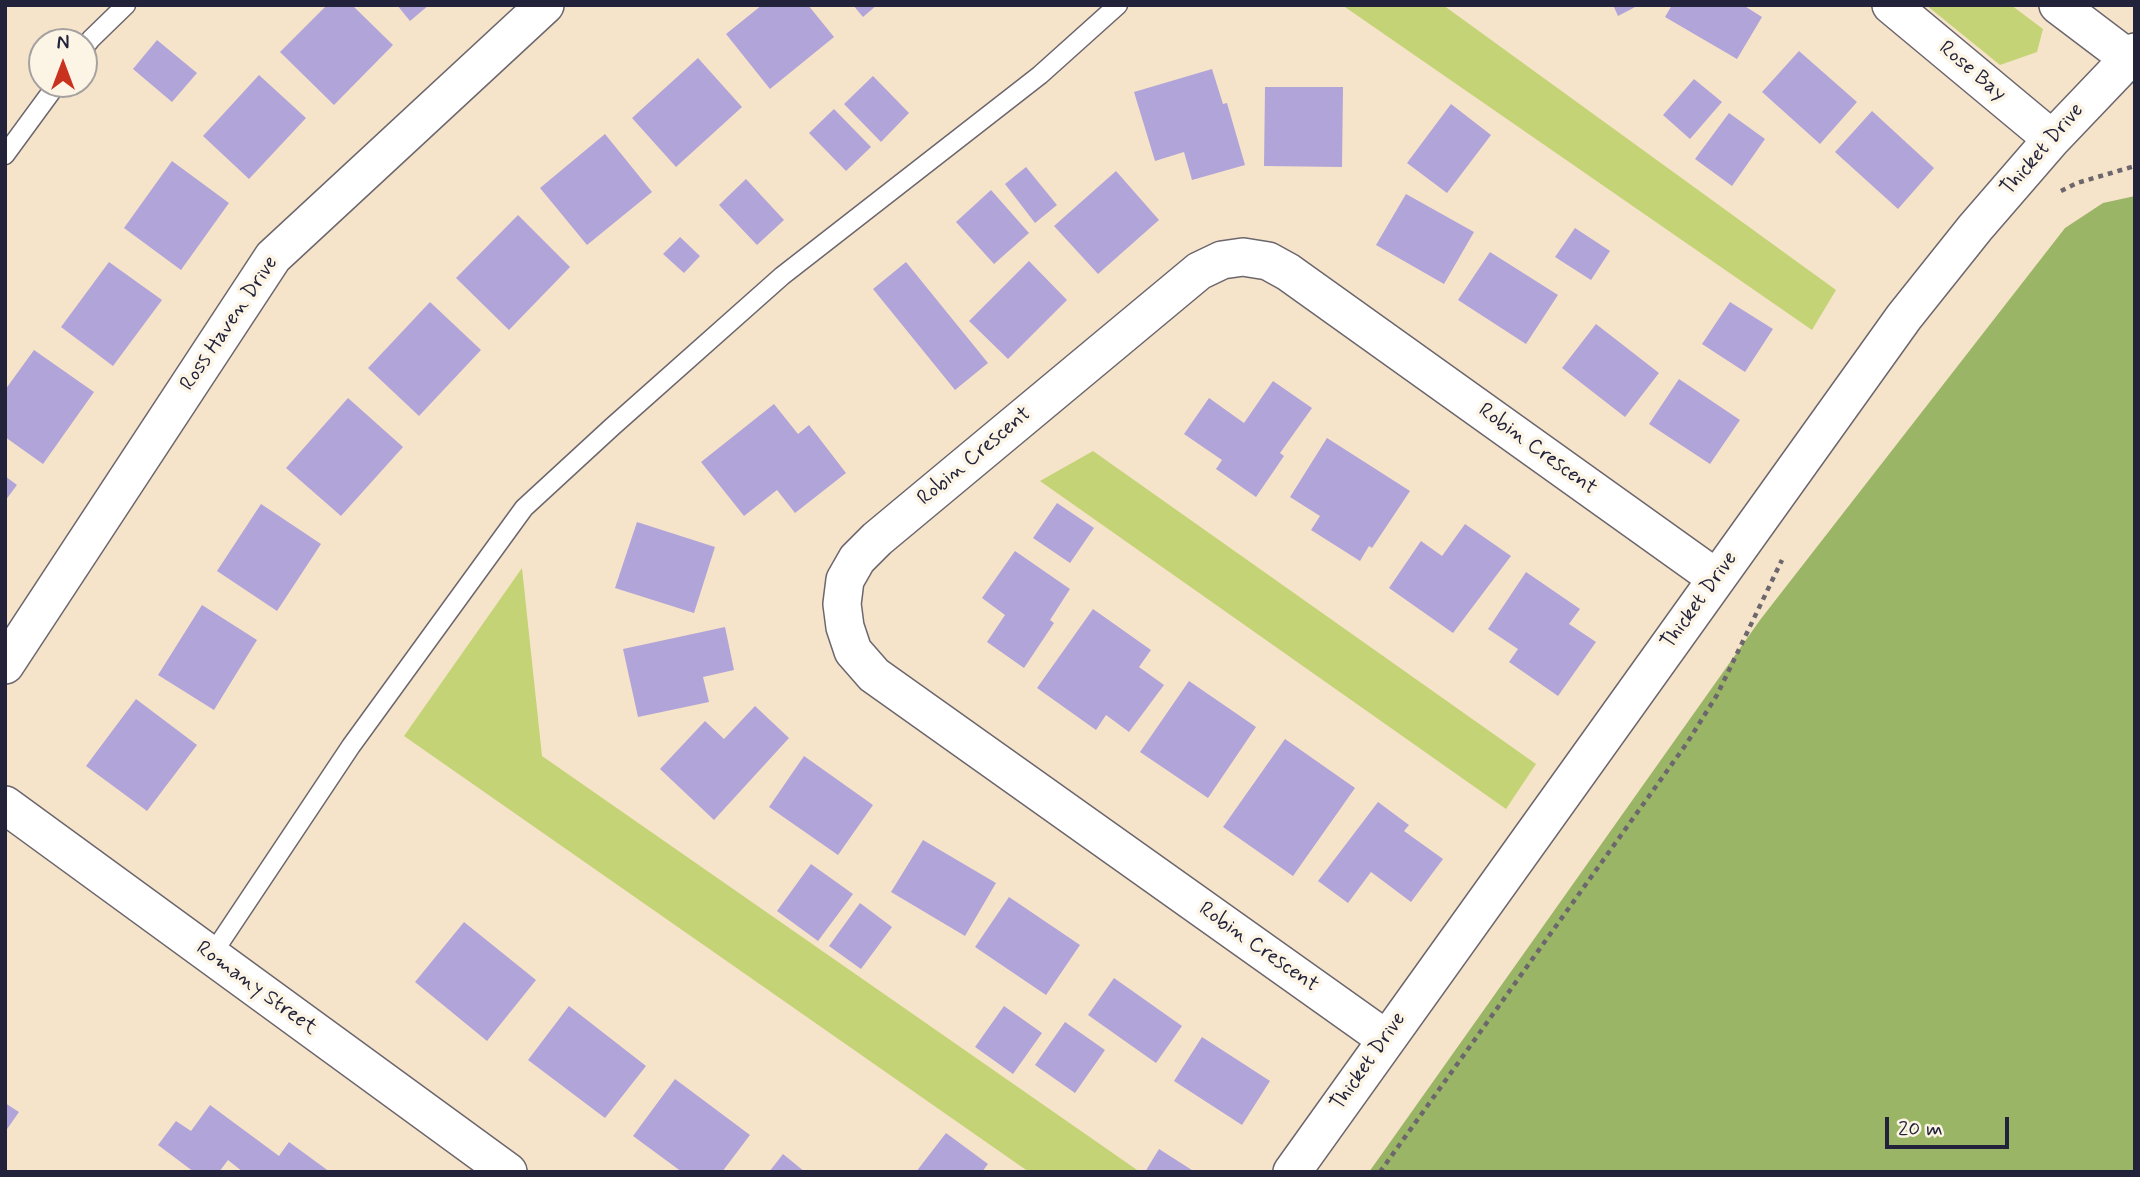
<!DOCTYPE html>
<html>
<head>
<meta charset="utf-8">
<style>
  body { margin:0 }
  #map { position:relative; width:2140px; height:1177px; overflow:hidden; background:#f6e4ca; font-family:Mynerve,sans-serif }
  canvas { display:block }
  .frame { position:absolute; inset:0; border:7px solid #22223b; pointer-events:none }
  .north { position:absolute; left:28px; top:28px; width:70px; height:70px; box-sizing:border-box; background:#fcf5e5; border:2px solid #a5a1a1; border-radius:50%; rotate:0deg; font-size:19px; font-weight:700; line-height:28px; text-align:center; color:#22223b }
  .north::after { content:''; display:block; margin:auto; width:24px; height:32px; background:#c8321e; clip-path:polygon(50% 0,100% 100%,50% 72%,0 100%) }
  .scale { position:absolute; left:1885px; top:1117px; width:124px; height:32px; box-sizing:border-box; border:4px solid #22223b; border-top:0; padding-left:9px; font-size:21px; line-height:24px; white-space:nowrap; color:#22223b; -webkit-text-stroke:5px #fcf5e5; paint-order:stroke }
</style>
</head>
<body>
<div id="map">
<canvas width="2140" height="1177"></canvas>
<div class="frame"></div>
<div class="north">N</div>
<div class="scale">20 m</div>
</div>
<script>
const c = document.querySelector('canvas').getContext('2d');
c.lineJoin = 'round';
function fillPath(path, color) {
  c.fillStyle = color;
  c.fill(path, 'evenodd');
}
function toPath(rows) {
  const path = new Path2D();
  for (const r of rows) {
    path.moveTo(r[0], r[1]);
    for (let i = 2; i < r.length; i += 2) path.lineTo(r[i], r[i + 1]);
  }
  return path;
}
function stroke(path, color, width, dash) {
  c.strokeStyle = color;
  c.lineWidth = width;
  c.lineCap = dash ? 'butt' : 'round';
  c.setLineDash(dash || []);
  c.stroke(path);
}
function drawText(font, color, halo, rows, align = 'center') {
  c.font = font + ' Mynerve,sans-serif';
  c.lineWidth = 7;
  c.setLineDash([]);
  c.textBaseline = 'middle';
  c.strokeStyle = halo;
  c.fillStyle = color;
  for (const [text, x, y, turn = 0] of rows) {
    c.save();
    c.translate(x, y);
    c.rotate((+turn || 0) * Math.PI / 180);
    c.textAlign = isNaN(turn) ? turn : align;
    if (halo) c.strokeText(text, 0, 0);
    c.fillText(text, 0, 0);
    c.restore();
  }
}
fillPath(toPath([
  [1342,5,1443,5,1836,290,1812,330],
  [1926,5,2011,5,2043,29,2037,52,2000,65],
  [1093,451,1536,764,1506,809,1040,481],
  [522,568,542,756,1140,1172,1029,1172,404,736]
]), '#c4d375');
fillPath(toPath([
  [2135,196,2135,1172,1369,1172,1760,620,2065,228,2103,203]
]), '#9bb566');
fillPath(toPath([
  [327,5,352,5,393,45,334,105,280,52],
  [397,5,429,5,410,21],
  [762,5,808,5,834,37,770,89,726,34],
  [853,5,877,5,863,17],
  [1613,5,1639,5,1618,16],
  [1672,5,1743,5,1762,17,1737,59,1665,17],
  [157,40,197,73,172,102,133,69],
  [1799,51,1857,102,1820,144,1762,92],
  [698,58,742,107,676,167,632,118],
  [1212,69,1223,104,1227,103,1245,165,1192,180,1184,152,1155,161,1134,92],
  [259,75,306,118,249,179,203,136],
  [873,76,909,113,881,142,844,104],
  [1694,79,1722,102,1690,139,1663,115],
  [1265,87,1343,87,1342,167,1264,166],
  [1451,104,1491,135,1447,193,1407,163],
  [834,109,871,147,846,171,809,133],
  [1872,111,1934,168,1898,209,1835,152],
  [1729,113,1765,139,1732,186,1695,159],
  [605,134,652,192,587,245,540,188],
  [172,161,229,203,181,270,124,228],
  [1026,167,1057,205,1035,223,1005,184],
  [1116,171,1159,220,1098,274,1054,226],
  [746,179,784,220,757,245,719,205],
  [991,190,1029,233,994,264,956,222],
  [1406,194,1474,232,1444,284,1376,245],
  [518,215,570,267,509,330,456,278],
  [1575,228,1610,251,1591,280,1555,257],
  [680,237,700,256,684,273,663,254],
  [1490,252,1558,295,1526,344,1458,300],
  [1029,261,1067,300,1008,359,969,321],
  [109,262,162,300,113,366,61,327],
  [906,262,988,363,955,390,873,289],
  [430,302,481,350,419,416,368,368],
  [1730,302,1773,329,1745,372,1702,344],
  [1596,324,1659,373,1625,417,1562,368],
  [34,350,94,392,43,464,5,437,5,390],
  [1679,379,1740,420,1710,464,1649,424],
  [1273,381,1312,408,1280,453,1284,456,1256,497,1216,469,1222,460,1184,434,1209,398,1244,423],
  [348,398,403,447,341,516,286,468],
  [774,404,798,434,809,425,846,473,795,513,777,490,744,516,701,462],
  [1327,438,1410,491,1372,548,1369,546,1360,561,1311,530,1320,516,1290,497],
  [5,476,17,485,5,501],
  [1057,503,1094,528,1070,563,1033,538],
  [261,504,321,544,277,611,217,571],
  [637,522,715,547,694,613,615,588],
  [1465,524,1511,556,1453,633,1389,588,1421,541,1442,556],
  [1015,551,1070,589,1050,620,1054,623,1024,668,987,642,1005,615,982,598],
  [1526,572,1580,609,1569,624,1596,642,1558,696,1509,662,1518,649,1488,629],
  [202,605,257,640,214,710,158,675],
  [1093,609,1151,650,1139,667,1164,685,1129,732,1106,715,1096,730,1037,688],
  [725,627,734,670,703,677,709,702,638,717,623,649],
  [1189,681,1256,727,1208,798,1140,752],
  [136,699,197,745,147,811,86,766],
  [755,706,789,738,714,820,660,769,705,721,724,739],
  [1285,739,1355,788,1293,876,1223,827],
  [804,756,873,805,838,855,769,807],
  [1378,802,1409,825,1404,831,1443,859,1411,902,1371,872,1348,903,1318,881],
  [923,840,996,883,965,936,891,892],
  [811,864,853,894,818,941,777,911],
  [1009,897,1080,945,1046,995,975,947],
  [860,903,892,927,861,969,829,946],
  [464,922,536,980,487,1041,415,982],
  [1114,978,1182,1026,1156,1063,1088,1015],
  [569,1006,646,1066,605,1118,528,1060],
  [1004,1006,1042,1033,1013,1074,975,1047],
  [1065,1022,1105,1050,1075,1093,1035,1065],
  [1202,1037,1270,1081,1242,1125,1174,1081],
  [675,1079,750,1135,722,1172,682,1172,633,1136],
  [5,1103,19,1112,5,1132],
  [210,1105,279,1156,289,1142,330,1172,243,1172,228,1160,219,1172,194,1172,158,1145,176,1121,191,1131],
  [946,1133,988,1164,982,1172,916,1172],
  [1159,1149,1195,1172,1145,1172],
  [783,1154,805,1172,769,1172]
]), '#b1a4d8');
const service = toPath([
  [84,48,91,39,126,5],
  [5,155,57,84],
  [211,956,351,746,524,508,612,427,782,276,1040,75,1118,5]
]);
const minor = toPath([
  [1891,5,2052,139],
  [2058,5,2128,58],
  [5,665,273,257,545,5],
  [5,805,508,1172],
  [1386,1039,874,675,853,651,845,627,842,604,845,580,857,559,877,539,1199,271,1222,260,1243,257,1268,261,1288,272,1716,578],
  [1292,1172,1904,317,1975,228,2052,139,2135,52]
]);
stroke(service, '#6c666d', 21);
stroke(minor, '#6c666d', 40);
stroke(toPath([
  [2061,191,2077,183,2135,166],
  [1380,1172,1687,743,1717,695,1782,560]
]), '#6c666d', 4.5, [5, 5]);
stroke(service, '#fff', 18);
stroke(minor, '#fff', 37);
drawText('21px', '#22223b', '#fcf5e5', [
  ["Rose Bay",1972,72,40],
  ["Thicket Drive",2043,150,-49],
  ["Ross Haven Drive",230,324,-56],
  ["Robin Crescent",1537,450,36],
  ["Robin Crescent",975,457,-40],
  ["Thicket Drive",1700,601,-54],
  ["Robin Crescent",1258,948,35],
  ["Romany Street",256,989,36],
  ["Thicket Drive",1369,1062,-55]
]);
</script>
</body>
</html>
